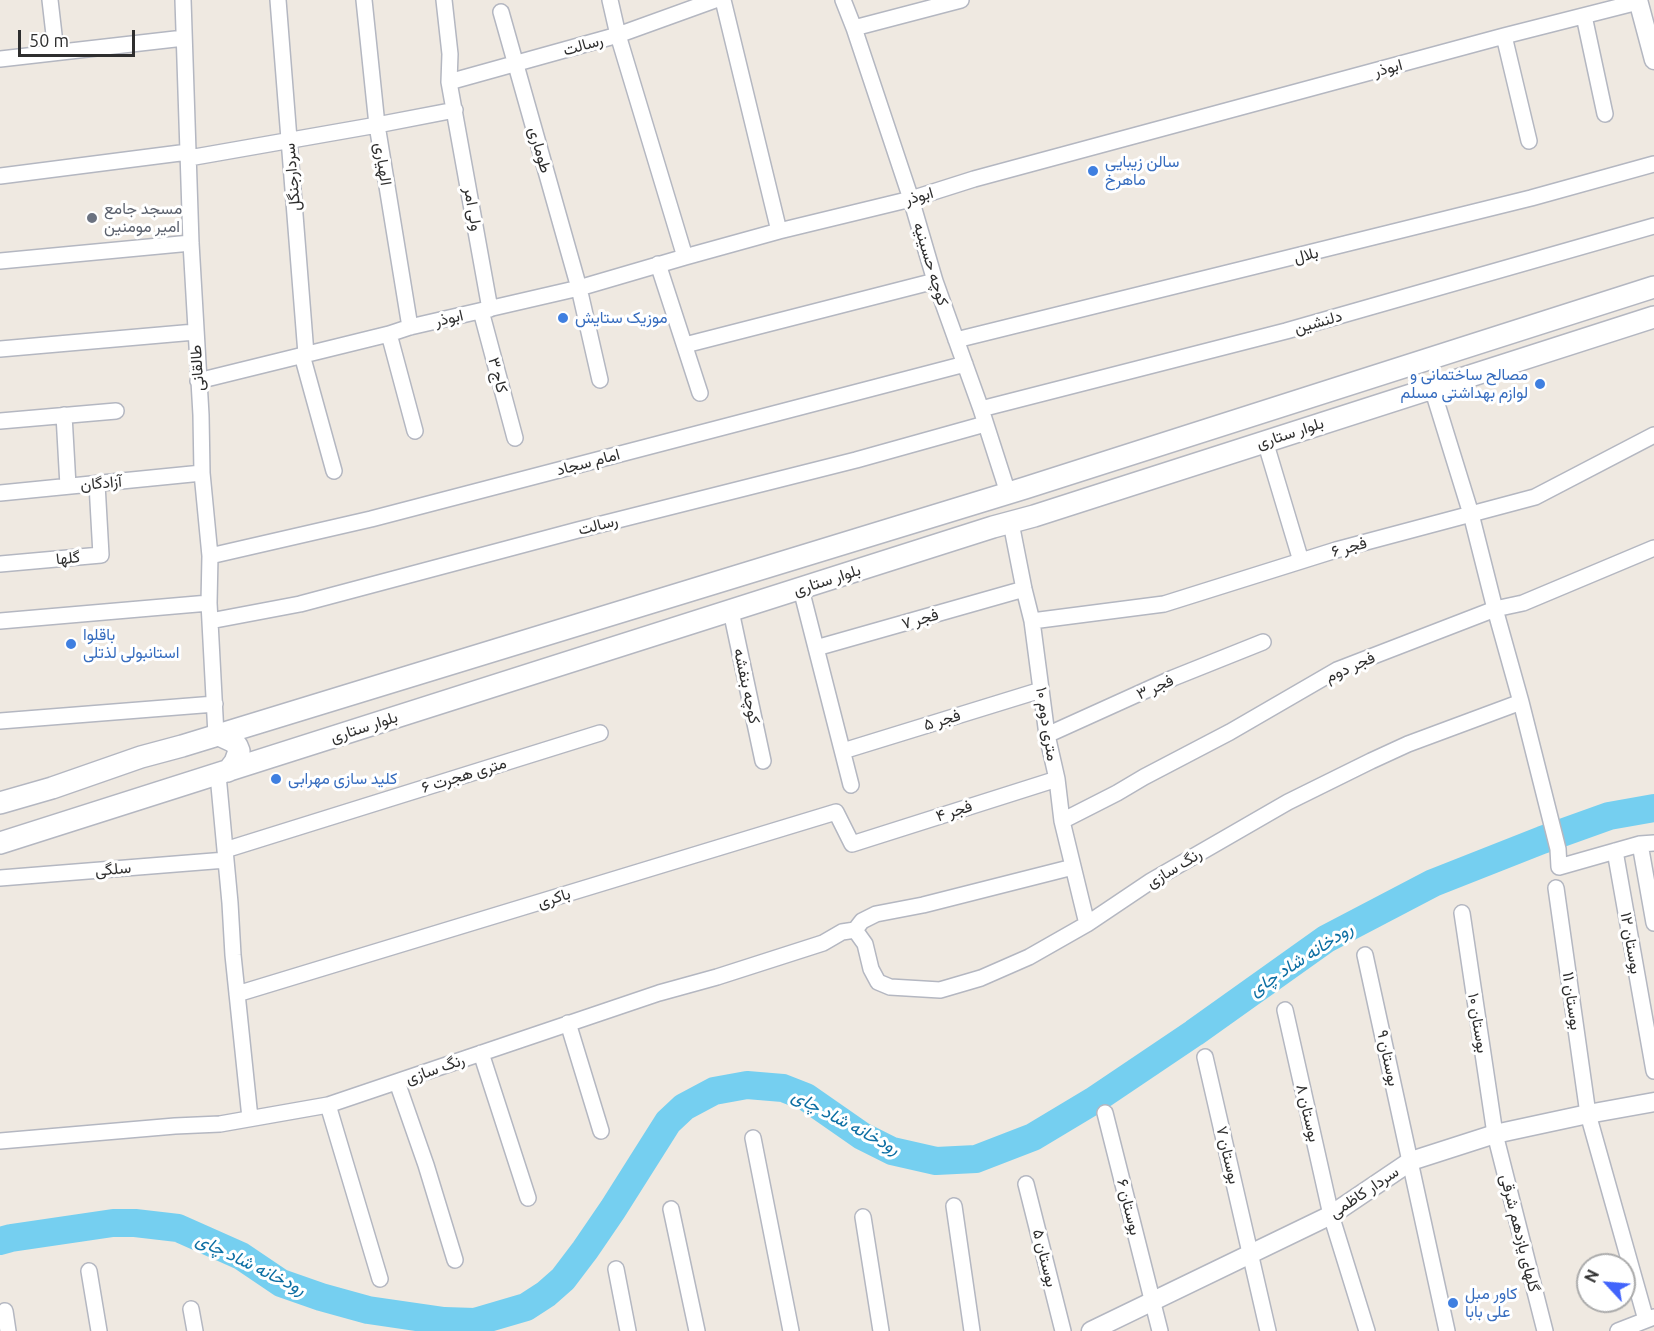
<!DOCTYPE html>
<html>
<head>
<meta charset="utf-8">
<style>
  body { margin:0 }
  #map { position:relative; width:1654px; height:1331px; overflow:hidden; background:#efe9e1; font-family:Ubuntu,sans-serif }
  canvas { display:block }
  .north { position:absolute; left:1576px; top:1253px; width:60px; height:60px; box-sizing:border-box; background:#fff; border:2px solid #ababab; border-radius:50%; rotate:296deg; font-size:16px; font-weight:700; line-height:24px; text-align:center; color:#2e2e2e }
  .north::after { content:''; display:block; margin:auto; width:21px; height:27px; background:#4264fb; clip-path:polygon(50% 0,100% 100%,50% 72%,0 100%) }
  .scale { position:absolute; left:18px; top:30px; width:117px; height:27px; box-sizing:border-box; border:3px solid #2e2e2e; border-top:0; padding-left:8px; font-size:18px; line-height:21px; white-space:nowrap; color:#2e2e2e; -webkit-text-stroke:4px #fff; paint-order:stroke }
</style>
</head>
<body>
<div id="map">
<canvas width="1654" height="1331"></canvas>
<div class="north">N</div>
<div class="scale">50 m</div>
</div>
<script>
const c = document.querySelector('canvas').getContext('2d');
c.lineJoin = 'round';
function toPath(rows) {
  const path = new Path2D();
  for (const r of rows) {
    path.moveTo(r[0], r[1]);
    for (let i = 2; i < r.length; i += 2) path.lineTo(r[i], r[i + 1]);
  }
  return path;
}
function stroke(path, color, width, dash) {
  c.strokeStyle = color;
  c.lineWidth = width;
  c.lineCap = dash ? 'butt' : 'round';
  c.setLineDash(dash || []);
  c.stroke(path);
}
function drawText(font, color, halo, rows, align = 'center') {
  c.font = font + ' Ubuntu,Vazirmatn,sans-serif';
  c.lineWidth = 6;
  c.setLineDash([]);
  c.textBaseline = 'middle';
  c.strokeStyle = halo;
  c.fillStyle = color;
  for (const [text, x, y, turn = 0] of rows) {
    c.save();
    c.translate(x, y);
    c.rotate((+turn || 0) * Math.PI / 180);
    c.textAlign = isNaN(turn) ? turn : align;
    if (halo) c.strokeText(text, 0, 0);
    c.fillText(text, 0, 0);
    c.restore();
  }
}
stroke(toPath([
  [0,1241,11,1238,113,1223,135,1223,178,1228,241,1256,281,1283,321,1297,368,1310,444,1321,475,1322,526,1307,546,1294,563,1279,585,1250,613,1209,668,1122,684,1107,714,1091,747,1085,783,1088,806,1097,862,1136,892,1151,936,1161,976,1159,1033,1137,1093,1101,1194,1033,1326,939,1433,883,1542,840,1609,816,1654,808]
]), '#75cff0', 28);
const minor = toPath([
  [50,0,56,52],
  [183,0,191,243,201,415,202,473,210,556,209,603,216,735],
  [278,0,306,354],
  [364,0,377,125,410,327],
  [444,0,450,54,449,82,490,309],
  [610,0,618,35,685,257],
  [723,0,779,231],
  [843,0,854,28,911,199,935,281,981,409,1008,493],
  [501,12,579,288,600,380],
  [1584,16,1605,114],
  [854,28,961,0],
  [1504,36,1529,141],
  [0,59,184,38],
  [449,82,618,35,715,0],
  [189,158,377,125,455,110],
  [0,176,188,152],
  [0,261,191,243],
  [658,264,700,393],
  [481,311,515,438],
  [389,334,415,431],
  [956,340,1531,198,1654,164],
  [685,345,935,281],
  [0,349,195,332],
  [302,355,334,471],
  [198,381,389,334,410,327,579,288,685,257,779,231,911,199,974,179,1504,36,1638,2],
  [1432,388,1471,514,1495,609,1521,702,1558,849,1559,867,1640,844,1654,843],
  [981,409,1286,331,1654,226],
  [64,415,68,486],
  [0,421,116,411],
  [1265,441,1301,561],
  [0,493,202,473],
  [1011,523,1024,589,1032,621,1047,735,1057,779,1062,821,1087,924],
  [210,556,371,519,965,364],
  [0,564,101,555,97,484],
  [801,589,851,785],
  [731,611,763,761],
  [0,621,209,603],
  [210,621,300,604,578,530,856,460,985,424],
  [1032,621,1164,604,1336,550,1535,497,1654,435],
  [816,648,1024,589],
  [0,721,215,704],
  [1047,735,1173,678,1263,642],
  [843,751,1041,690],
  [218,775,230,903,233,955,250,1118],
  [1062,821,1117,793,1144,777,1230,732,1337,670,1495,609,1523,603,1654,548],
  [1640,844,1654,923],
  [225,850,600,733],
  [1615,851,1654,1071],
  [0,878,226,860],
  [1556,888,1588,1114,1646,1320],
  [1462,913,1495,1134,1545,1331],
  [855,930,865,944,871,969,878,982,890,987,940,990,981,978,1029,957,1087,924,1151,881,1288,802,1371,761,1408,744,1521,702],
  [1365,955,1447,1331],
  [237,994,836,812,852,844,1057,779],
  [1285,1010,1331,1215,1367,1331],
  [568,1023,601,1131],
  [481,1053,528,1198],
  [1205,1057,1268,1331],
  [397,1082,426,1165,455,1260],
  [328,1105,380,1279],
  [1105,1113,1160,1331],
  [753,1138,791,1331],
  [0,1141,175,1126,220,1124,328,1105,659,993,717,977,823,943,842,932,855,930,862,921,876,914,923,905,1073,867],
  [1026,1184,1063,1331],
  [954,1206,972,1331],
  [671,1209,697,1331],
  [863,1217,881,1331],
  [616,1269,628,1331],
  [89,1271,99,1331],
  [191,1309,195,1331],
  [5,1311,8,1331],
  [1618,1331,1654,1317]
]);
const tertiary = toPath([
  [1638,0,1654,60],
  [1091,1331,1331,1215,1411,1161,1495,1134,1588,1114,1654,1102]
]);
const secondary = toPath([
  [219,735,234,742,237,746,239,751,235,762,228,771],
  [0,803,52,788,141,757,182,746,1025,488,1654,287],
  [0,843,993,527,1034,516,1654,317]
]);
stroke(minor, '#b4b7c1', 18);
stroke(tertiary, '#b4b7c1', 21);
stroke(secondary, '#b4b7c1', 24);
stroke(minor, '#fff', 15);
stroke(tertiary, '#fff', 18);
stroke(secondary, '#fff', 21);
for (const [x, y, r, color] of [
  [1093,171,6,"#3f7fe0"],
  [92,218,6,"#6b7280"],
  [563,318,6,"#3f7fe0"],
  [1540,384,6,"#3f7fe0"],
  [71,644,6,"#3f7fe0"],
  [276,779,6,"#3f7fe0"],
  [1453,1303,6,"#3f7fe0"]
]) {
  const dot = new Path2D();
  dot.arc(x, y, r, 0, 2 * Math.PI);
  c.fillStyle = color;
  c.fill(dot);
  stroke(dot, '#fff', 2);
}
drawText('16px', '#2e2e2e', '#fff', [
  ["رسالت",583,45,-16],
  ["ابوذر",1388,68,-15],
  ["طوماری",540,150,74],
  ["الهیاری",383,164,81],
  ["سردارجنگل",292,177,-95],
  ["ابوذر",919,196,-16],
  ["ولی امر",473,209,80],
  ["بلال",1306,255,-14],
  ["کوچه حسینیه",931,264,73],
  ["ابوذر",449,318,-13],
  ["دلنشین",1318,322,-16],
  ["طالقانی",197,368,-94],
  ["کاج ۳",498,375,75],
  ["بلوار ستاری",1290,433,-18],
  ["امام سجاد",588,462,-15],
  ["آزادگان",101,483,-5],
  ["رسالت",598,525,-14],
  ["فجر ۶",1349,547,-16],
  ["گلها",68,558,-6],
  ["بلوار ستاری",827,580,-18],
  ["فجر ۷",920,619,-16],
  ["فجر دوم",1350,667,-24],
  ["کوچه بنفشه",747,686,78],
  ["فجر ۳",1155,687,-24],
  ["فجر ۵",942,720,-17],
  ["۱۰ متری دوم",1047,724,81],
  ["بلوار ستاری",364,727,-18],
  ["۶ متری هجرت",464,775,-17],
  ["فجر ۴",954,811,-18],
  ["رنگ سازی",1174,868,-31],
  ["سلگی",113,869,-5],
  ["باکری",554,898,-17],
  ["بوستان ۱۲",1631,943,80],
  ["بوستان ۱۱",1572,1001,82],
  ["بوستان ۱۰",1478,1023,81],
  ["بوستان ۹",1388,1058,78],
  ["رنگ سازی",435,1069,-19],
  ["بوستان ۸",1308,1113,77],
  ["بوستان ۷",1228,1155,77],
  ["سردار کاظمی",1364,1192,-34],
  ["بوستان ۶",1129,1207,76],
  ["گلهای یازدهم شرقی",1520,1233,76],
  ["بوستان ۵",1045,1258,76]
]);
drawText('16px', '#366cbe', '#fff', [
  ["سالن زیبایی",1105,162],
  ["ماهرخ",1105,180],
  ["موزیک ستایش",575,318],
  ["مصالح ساختمانی و",1528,375,"right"],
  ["لوازم بهداشتی مسلم",1528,393,"right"],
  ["باقلوا",83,635],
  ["استانبولی لذتلی",83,653],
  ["کلید سازی مهرابی",288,779],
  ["کاور مبل",1465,1294],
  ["علی بابا",1465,1312]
], 'left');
drawText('16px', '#5b616d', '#fff', [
  ["مسجد جامع",104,209],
  ["امیر مومنین",104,227]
], 'left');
drawText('italic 18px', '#0d6fa3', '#fff', [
  ["رودخانه شاد چای",1301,959,-33],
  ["رودخانه شاد چای",846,1122,28],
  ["رودخانه شاد چای",251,1264,26]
]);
</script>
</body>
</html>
